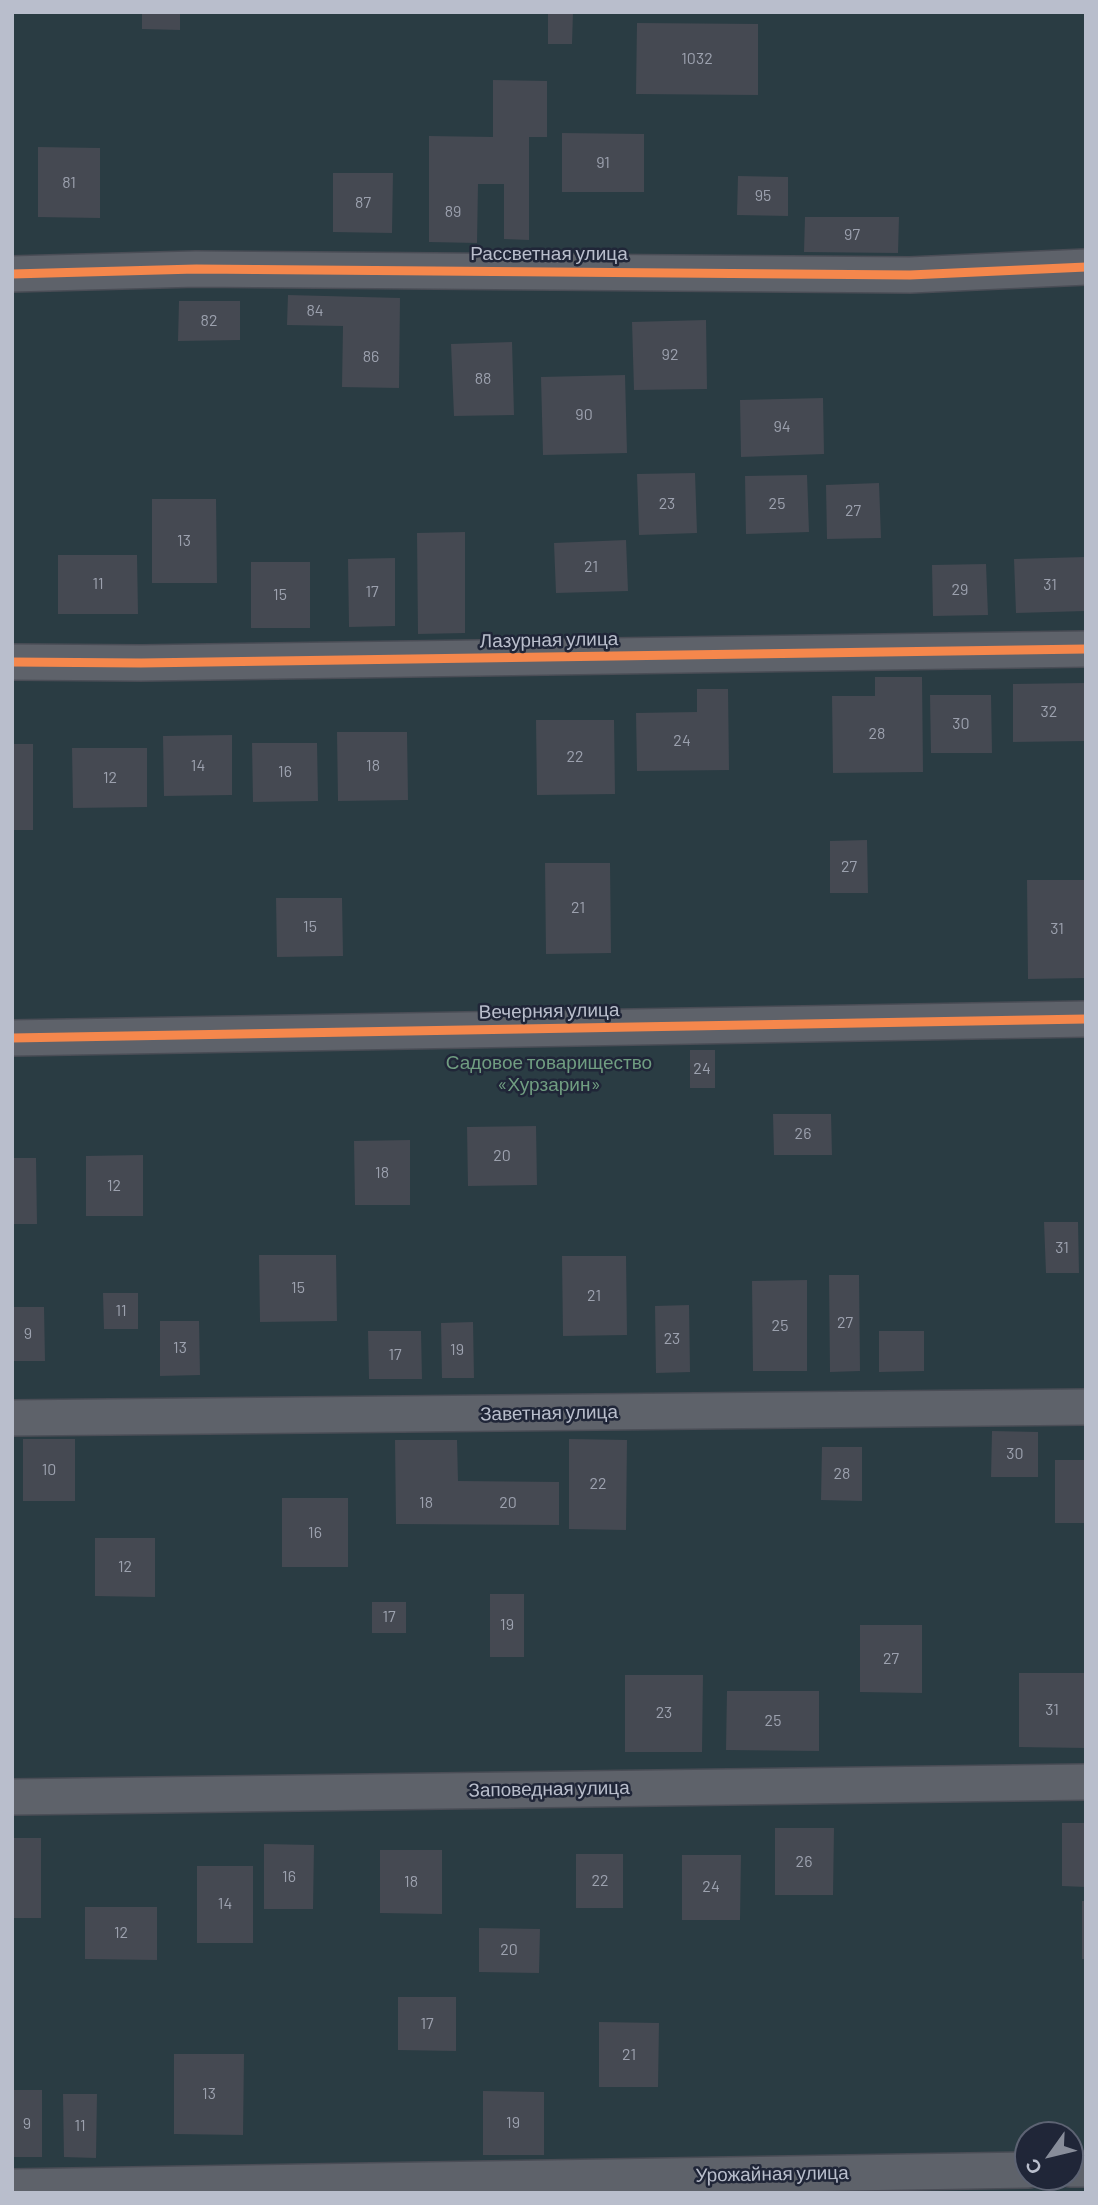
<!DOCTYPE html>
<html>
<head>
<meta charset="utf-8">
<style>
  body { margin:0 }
  #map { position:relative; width:1098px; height:2205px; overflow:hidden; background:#2d323d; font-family:Barlow,sans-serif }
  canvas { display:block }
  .frame { position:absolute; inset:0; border:14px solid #b9becc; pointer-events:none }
  .north { position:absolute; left:1014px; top:2121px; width:70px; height:70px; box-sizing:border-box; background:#202638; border:2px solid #5d6373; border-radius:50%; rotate:236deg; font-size:19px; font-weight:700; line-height:28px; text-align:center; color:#b9becc }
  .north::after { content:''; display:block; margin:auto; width:24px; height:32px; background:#888d9a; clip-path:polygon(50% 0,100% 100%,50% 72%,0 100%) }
</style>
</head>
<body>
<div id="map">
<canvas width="1098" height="2205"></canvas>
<div class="frame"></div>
<div class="north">С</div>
</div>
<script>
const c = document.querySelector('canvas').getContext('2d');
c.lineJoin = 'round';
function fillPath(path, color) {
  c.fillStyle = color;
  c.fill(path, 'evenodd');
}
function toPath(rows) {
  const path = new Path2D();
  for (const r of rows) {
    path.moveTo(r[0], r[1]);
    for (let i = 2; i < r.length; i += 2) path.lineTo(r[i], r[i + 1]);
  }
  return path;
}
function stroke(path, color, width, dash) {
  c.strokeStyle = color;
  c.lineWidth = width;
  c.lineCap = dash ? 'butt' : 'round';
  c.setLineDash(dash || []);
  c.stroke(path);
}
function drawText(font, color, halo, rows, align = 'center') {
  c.font = font + ' Barlow,sans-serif';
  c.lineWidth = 5;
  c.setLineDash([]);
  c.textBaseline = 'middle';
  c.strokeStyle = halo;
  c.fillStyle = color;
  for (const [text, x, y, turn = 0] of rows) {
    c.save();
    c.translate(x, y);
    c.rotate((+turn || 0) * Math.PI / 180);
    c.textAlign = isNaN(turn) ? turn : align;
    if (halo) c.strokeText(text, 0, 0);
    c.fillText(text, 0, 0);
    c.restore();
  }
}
fillPath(toPath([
  [12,12,1086,12,1086,2193,12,2193],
  [1028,2135,1070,2135,1070,2177,1028,2177]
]), '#2a3c43');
fillPath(toPath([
  [142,12,180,12,180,30,142,29],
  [548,12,573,12,572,44,548,44],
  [637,23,758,24,758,95,636,94],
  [493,80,547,81,547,137,529,137,529,240,504,239,504,184,478,184,477,243,429,242,429,136,493,137],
  [562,133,644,134,644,192,562,192],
  [38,147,100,148,100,218,38,217],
  [333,173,393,173,392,233,333,232],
  [738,176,788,177,788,216,737,215],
  [805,217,899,217,898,253,804,252],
  [288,295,400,298,399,388,342,387,343,326,287,325],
  [179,301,240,301,240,340,178,341],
  [706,320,707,389,634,390,632,322],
  [512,342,514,415,454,416,451,344],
  [625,375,627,453,543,455,541,377],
  [823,398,824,454,741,457,740,400],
  [695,473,697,533,639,535,637,474],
  [807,475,809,532,746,534,745,476],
  [879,483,881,538,827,539,826,485],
  [152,499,216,499,217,583,152,583],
  [465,532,465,633,418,634,417,533],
  [626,540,628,591,556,593,554,543],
  [58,555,137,555,138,614,58,614],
  [1086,557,1086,611,1016,613,1014,559],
  [395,558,395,626,349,627,348,559],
  [251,562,310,562,310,628,251,628],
  [986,564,988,615,933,616,932,565],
  [875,677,922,677,923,772,833,773,832,696,875,696],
  [1086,683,1086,741,1013,742,1013,684],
  [697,689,728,689,729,770,637,771,636,713,697,712],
  [930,695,991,695,992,753,931,753],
  [536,720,614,720,615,794,537,795],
  [337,732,407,732,408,800,338,801],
  [232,735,232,795,164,796,163,736],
  [252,743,317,743,318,801,253,802],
  [12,744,33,744,33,830,12,830],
  [72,748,147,748,147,807,73,808],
  [867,840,868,893,830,893,830,841],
  [545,863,610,863,611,953,546,954],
  [1027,880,1086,880,1086,978,1028,979],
  [276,898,342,898,343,956,277,957],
  [690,1050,715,1050,715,1088,690,1088],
  [773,1114,831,1114,832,1155,774,1155],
  [536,1126,537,1185,468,1186,467,1127],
  [410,1140,410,1205,355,1205,354,1141],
  [143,1155,143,1216,86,1216,86,1156],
  [12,1158,36,1158,37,1224,12,1224],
  [1044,1222,1078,1222,1079,1273,1046,1273],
  [259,1255,336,1255,337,1321,260,1322],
  [562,1256,626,1256,627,1335,563,1336],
  [829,1275,859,1275,860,1371,830,1372],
  [807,1280,807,1371,753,1371,752,1281],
  [103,1293,138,1293,138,1329,104,1329],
  [689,1305,690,1372,656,1373,655,1306],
  [12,1307,44,1307,45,1361,12,1361],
  [160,1321,199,1321,200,1375,160,1376],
  [473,1322,474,1378,442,1378,441,1323],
  [368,1331,421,1331,422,1379,369,1379],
  [879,1331,924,1331,924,1371,879,1372],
  [992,1431,1038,1432,1038,1477,991,1477],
  [23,1439,75,1439,75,1501,23,1501],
  [569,1439,627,1440,626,1530,569,1529],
  [395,1440,457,1440,458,1481,559,1482,559,1525,396,1524],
  [822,1447,862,1447,862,1501,821,1500],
  [1055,1460,1086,1460,1086,1523,1055,1523],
  [282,1498,348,1498,348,1567,282,1567],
  [95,1538,155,1538,155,1597,95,1596],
  [490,1594,524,1594,524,1657,490,1657],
  [372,1602,406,1602,406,1633,372,1633],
  [860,1625,922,1625,922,1693,860,1692],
  [1019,1673,1086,1673,1086,1748,1019,1747],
  [625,1675,703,1675,702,1752,625,1752],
  [727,1691,819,1691,819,1751,726,1750],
  [1062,1823,1086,1823,1086,1887,1062,1886],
  [775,1828,834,1828,833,1895,775,1895],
  [12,1838,41,1838,41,1918,12,1918],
  [264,1844,314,1845,313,1909,264,1909],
  [380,1850,442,1850,442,1914,380,1913],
  [576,1854,623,1854,623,1908,576,1908],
  [682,1855,741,1855,740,1920,682,1920],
  [197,1866,253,1866,253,1943,197,1943],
  [1082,1901,1086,1901,1086,1959,1082,1959],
  [85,1907,157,1907,157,1960,85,1959],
  [479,1928,540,1929,539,1973,479,1972],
  [398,1997,456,1997,456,2051,398,2050],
  [599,2022,659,2023,658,2087,599,2087],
  [174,2054,244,2054,243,2135,174,2134],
  [12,2090,42,2090,42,2157,12,2157],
  [483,2091,544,2092,544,2155,483,2155],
  [63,2094,97,2094,96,2158,64,2157]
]), '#454952');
const street = toPath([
  [12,274,196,269,910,275,1086,267],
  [12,662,141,663,1086,649],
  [12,1038,1086,1019],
  [12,1418,1086,1407],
  [12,1797,1086,1782],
  [1070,2169,1086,2169],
  [12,2187,1028,2170]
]);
stroke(street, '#4a4d56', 38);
stroke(street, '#5e626a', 35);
stroke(toPath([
  [12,274,196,269,910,275,1086,267],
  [12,662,141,663,1086,649],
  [12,1038,1086,1019]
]), '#f5874c', 9);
drawText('16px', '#9ca1ae', null, [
  ["1032",697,59],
  ["91",603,163],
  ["81",69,183],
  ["95",763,196],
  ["87",363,203],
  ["89",453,212],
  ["97",852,235],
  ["84",315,311],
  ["82",209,321],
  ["92",670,355],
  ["86",371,357],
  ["88",483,379],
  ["90",584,415],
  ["94",782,427],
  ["23",667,504],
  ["25",777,504],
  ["27",853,511],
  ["13",184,541],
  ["21",591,567],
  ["11",98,584],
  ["31",1050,585],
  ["29",960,590],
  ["17",372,592],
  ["15",280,595],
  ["32",1049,712],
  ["30",961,724],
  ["28",877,734],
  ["24",682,741],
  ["22",575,757],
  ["14",198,766],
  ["18",373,766],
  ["16",285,772],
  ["12",110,778],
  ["27",849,867],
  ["21",578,908],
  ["15",310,927],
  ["31",1057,929],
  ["24",702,1069],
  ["26",803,1134],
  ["20",502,1156],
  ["18",382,1173],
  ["12",114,1186],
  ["31",1062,1248],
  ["15",298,1288],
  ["21",594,1296],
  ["11",121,1311],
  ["27",845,1323],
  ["25",780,1326],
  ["9",28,1334],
  ["23",672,1339],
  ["13",180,1348],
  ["19",457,1350],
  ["17",395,1355],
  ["30",1015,1454],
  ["10",49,1470],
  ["28",842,1474],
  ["22",598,1484],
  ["18",426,1503],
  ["20",508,1503],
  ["16",315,1533],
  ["12",125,1567],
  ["17",389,1617],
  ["19",507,1625],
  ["27",891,1659],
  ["31",1052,1710],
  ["23",664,1713],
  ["25",773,1721],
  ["26",804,1862],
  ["16",289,1877],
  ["22",600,1881],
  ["18",411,1882],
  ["24",711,1887],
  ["14",225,1904],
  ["12",121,1933],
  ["20",509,1950],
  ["17",427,2024],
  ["21",629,2055],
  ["13",209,2094],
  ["19",513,2123],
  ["9",27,2124],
  ["11",80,2126]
]);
drawText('19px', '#b9becc', '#202638', [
  ["Рассветная улица",549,254],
  ["Лазурная улица",549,640,-1],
  ["Вечерняя улица",549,1011,-1],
  ["Заветная улица",549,1413,-1],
  ["Заповедная улица",549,1789,-1],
  ["Урожайная улица",772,2174,-1]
]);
drawText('19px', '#709d81', '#202638', [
  ["Садовое товарищество",549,1063],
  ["«Хурзарин»",549,1085]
]);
</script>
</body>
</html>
